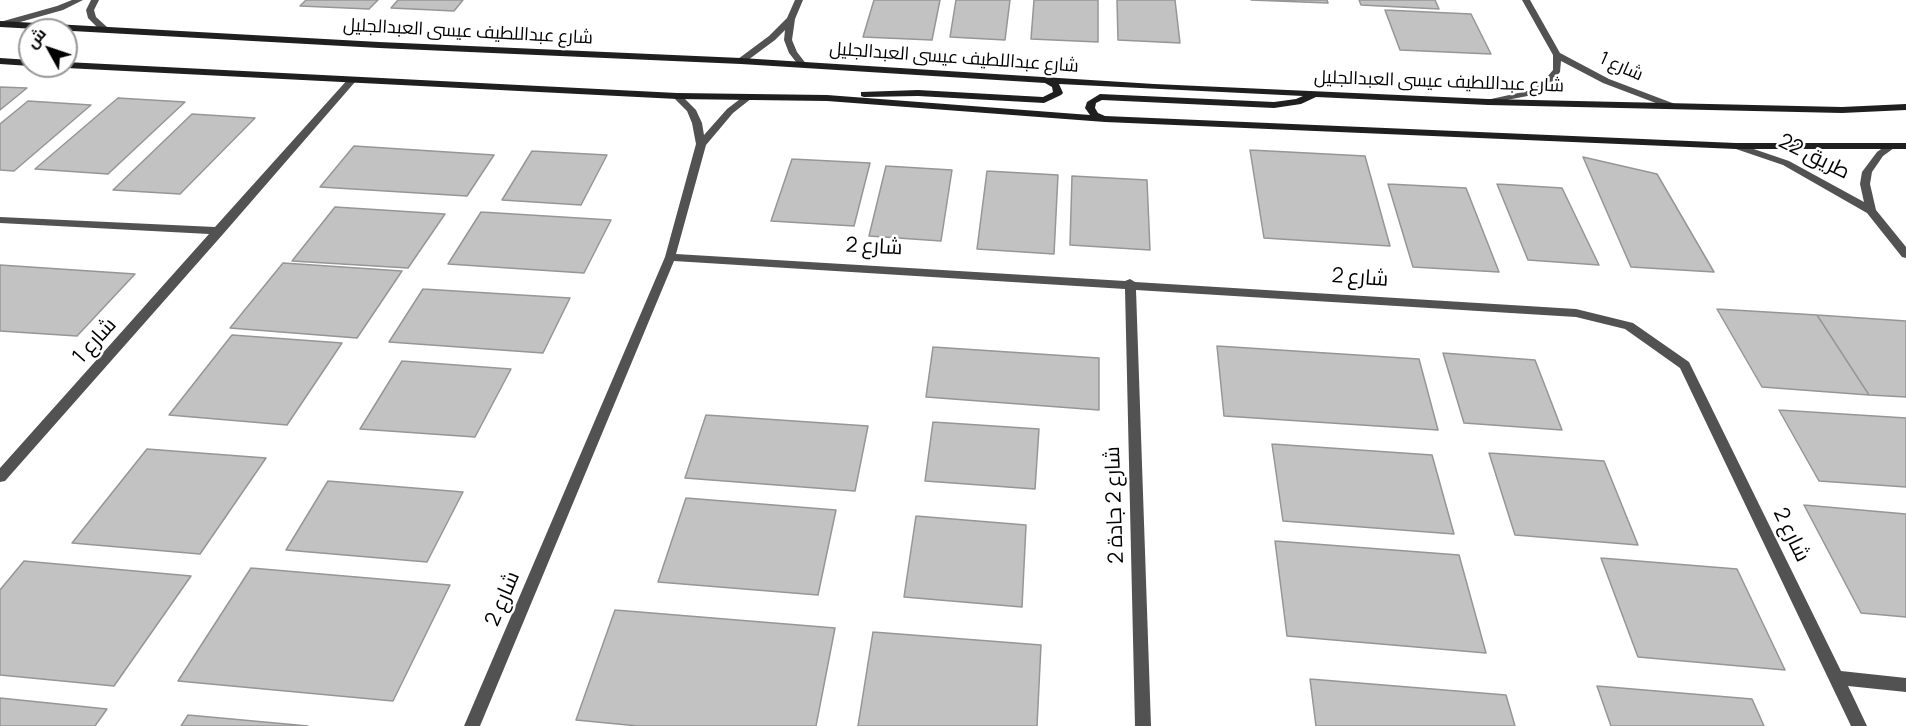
<!DOCTYPE html>
<html>
<head>
<meta charset="utf-8">
<style>
  body { margin:0 }
  #map { position:relative; width:1906px; height:726px; overflow:hidden; background:#fff; font-family:Manrope,Cairo,sans-serif }
  canvas { display:block }
  .north { position:absolute; left:18px; top:18px; width:60px; height:60px; box-sizing:border-box; background:#fff; border:2px solid #999; border-radius:50%; rotate:310deg; font-size:16px; font-weight:700; line-height:24px; text-align:center; color:#000 }
  .north::after { content:''; display:block; margin:auto; width:21px; height:27px; background:#000; clip-path:polygon(50% 0,100% 100%,50% 72%,0 100%) }
</style>
</head>
<body>
<div id="map">
<canvas width="1906" height="726"></canvas>
<div class="north">ش</div>
</div>
<script>
const c = document.querySelector('canvas').getContext('2d');
c.lineJoin = 'round';
function fillPath(path, color) {
  c.fillStyle = color;
  c.fill(path, 'evenodd');
}
function toPath(rows) {
  const path = new Path2D();
  for (const r of rows) {
    path.moveTo(r[0], r[1]);
    for (let i = 2; i < r.length; i += 2) path.lineTo(r[i], r[i + 1]);
  }
  return path;
}
function stroke(path, color, width, dash) {
  c.strokeStyle = color;
  c.lineWidth = width;
  c.lineCap = dash ? 'butt' : 'round';
  c.setLineDash(dash || []);
  c.stroke(path);
}
function drawText(font, color, halo, rows, align = 'center') {
  c.font = font + ' Manrope,Cairo,sans-serif';
  c.lineWidth = 5;
  c.setLineDash([]);
  c.textBaseline = 'middle';
  c.strokeStyle = halo;
  c.fillStyle = color;
  for (const [text, x, y, turn = 0] of rows) {
    c.save();
    c.translate(x, y);
    c.rotate((+turn || 0) * Math.PI / 180);
    c.textAlign = isNaN(turn) ? turn : align;
    if (halo) c.strokeText(text, 0, 0);
    c.fillText(text, 0, 0);
    c.restore();
  }
}
const building = toPath([
  [306,0,378,0,369,9,300,6,306,0],
  [398,0,463,0,454,11,391,8,398,0],
  [874,0,940,0,932,40,863,37,874,0],
  [956,0,1010,0,1005,40,950,37,956,0],
  [1034,0,1098,0,1098,42,1031,39,1034,0],
  [1117,0,1175,0,1180,43,1118,40,1117,0],
  [1251,0,1327,0,1328,3,1251,0],
  [1359,0,1435,0,1439,9,1361,5,1359,0],
  [1385,10,1471,14,1491,54,1400,50,1385,10],
  [0,87,27,88,0,110,0,87],
  [118,98,185,102,108,174,35,169,118,98],
  [28,101,91,105,14,171,0,170,0,124,28,101],
  [192,114,255,118,180,194,113,190,192,114],
  [354,146,494,155,467,196,320,187,354,146],
  [1250,150,1365,156,1390,246,1264,238,1250,150],
  [532,151,607,155,581,205,502,200,532,151],
  [1583,157,1657,174,1714,272,1631,267,1583,157],
  [792,159,870,163,854,226,771,221,792,159],
  [886,166,952,170,941,241,869,236,886,166],
  [987,171,1058,175,1054,254,977,249,987,171],
  [1072,176,1147,180,1150,250,1070,245,1072,176],
  [1388,184,1466,188,1499,272,1413,267,1388,184],
  [1497,184,1562,188,1599,265,1528,260,1497,184],
  [335,207,445,214,408,268,292,261,335,207],
  [481,212,611,220,584,273,448,264,481,212],
  [283,263,402,271,357,338,230,328,283,263],
  [0,265,135,274,77,336,0,331,0,265],
  [423,289,570,298,543,353,389,342,423,289],
  [1717,309,1817,315,1869,395,1762,387,1717,309],
  [1817,315,1906,321,1906,397,1869,395,1817,315],
  [232,335,342,343,287,425,169,415,232,335],
  [1217,346,1419,359,1438,430,1224,416,1217,346],
  [933,347,1099,358,1099,410,926,397,933,347],
  [1443,353,1535,360,1562,430,1464,423,1443,353],
  [402,361,511,369,475,437,360,429,402,361],
  [1779,410,1906,418,1906,487,1819,481,1779,410],
  [706,415,868,426,855,491,685,478,706,415],
  [933,422,1039,429,1035,489,925,481,933,422],
  [1272,444,1432,455,1454,534,1283,521,1272,444],
  [147,449,266,458,200,554,72,543,147,449],
  [1489,453,1604,461,1638,545,1515,535,1489,453],
  [328,481,463,492,427,562,286,550,328,481],
  [686,498,836,510,818,595,658,582,686,498],
  [1804,505,1906,514,1906,617,1861,613,1804,505],
  [916,516,1026,525,1022,607,904,597,916,516],
  [1275,541,1459,555,1486,653,1287,636,1275,541],
  [1601,558,1737,569,1785,670,1638,657,1601,558],
  [24,561,191,576,114,686,0,675,0,590,24,561],
  [251,568,450,585,393,701,178,681,251,568],
  [615,610,835,628,816,726,638,726,576,720,615,610],
  [873,632,1041,645,1037,726,858,726,873,632],
  [1310,679,1506,695,1515,726,1316,726,1310,679],
  [1597,686,1752,699,1764,726,1611,726,1597,686],
  [0,698,107,709,95,726,0,726,0,698],
  [188,715,308,726,181,726,188,715]
]);
fillPath(building, '#c2c2c2');
stroke(building, '#969696', 1.5);
fillPath(toPath([
  [72,0,83,0,63,10,6,26,0,26,0,22,57,6,72,0],
  [91,0,99,0,94,10,96,17,107,27,107,31,101,31,88,18,86,10,91,0],
  [795,0,803,0,795,19,792,40,797,52,807,65,806,67,800,67,789,53,784,40,785,30,775,40,744,63,738,63,738,59,769,36,787,18,795,0],
  [1522,0,1530,0,1560,53,1609,79,1675,104,1675,108,1669,108,1603,83,1561,61,1560,72,1548,87,1538,94,1491,103,1491,99,1532,90,1542,83,1553,70,1553,55,1522,0],
  [352,77,356,80,355,82,224,233,5,481,0,482,0,468,209,234,0,223,0,217,215,227,349,78,352,77],
  [677,93,680,94,696,110,702,123,704,135,727,109,744,96,747,95,752,98,733,113,706,145,676,254,1125,281,1130,279,1135,282,1576,309,1633,323,1689,362,1841,671,1906,678,1906,692,1848,686,1867,726,1851,726,1680,368,1625,329,1576,317,1136,290,1151,726,1135,726,1125,289,674,261,480,726,464,726,665,257,696,144,692,123,687,111,672,96,677,93],
  [1736,143,1789,161,1864,202,1860,184,1862,172,1877,152,1888,144,1894,144,1894,148,1883,156,1872,172,1870,184,1876,210,1906,247,1906,258,1902,257,1867,213,1783,165,1733,148,1731,146,1736,143]
]), '#525252');
fillPath(toPath([
  [0,21,379,42,741,58,1154,84,1488,99,1842,107,1906,104,1906,110,1842,113,1488,105,1316,97,1301,104,1274,108,1102,100,1096,103,1095,108,1098,113,1105,116,1736,143,1906,143,1906,149,1736,149,1105,122,827,101,677,99,66,68,62,66,66,66,66,62,677,93,827,95,1090,115,1085,108,1087,102,1100,94,1274,102,1296,99,1303,96,1059,84,1063,93,1061,95,1044,103,918,96,864,97,861,96,861,92,918,90,1043,97,1053,92,1052,87,1045,83,741,64,379,48,0,27,0,21],
  [0,58,30,60,30,66,0,64,0,58]
]), '#1f1f1f');
drawText('18px', '#000', '#fff', [
  ["شارع عبداللطيف عيسى العبدالجليل",468,32,3],
  ["شارع عبداللطيف عيسى العبدالجليل",954,58,4],
  ["شارع 1",1621,67,24],
  ["شارع عبداللطيف عيسى العبدالجليل",1439,82,2]
]);
drawText('21px', '#000', '#fff', [
  ["طريق 22",1814,157,26],
  ["شارع 2",874,247,3],
  ["شارع 2",1360,278,4],
  ["شارع 1",95,341,-48],
  ["شارع 2 جادة 2",1115,505,-92],
  ["شارع 2",1791,535,64],
  ["شارع 2",503,599,-67]
]);
</script>
</body>
</html>
